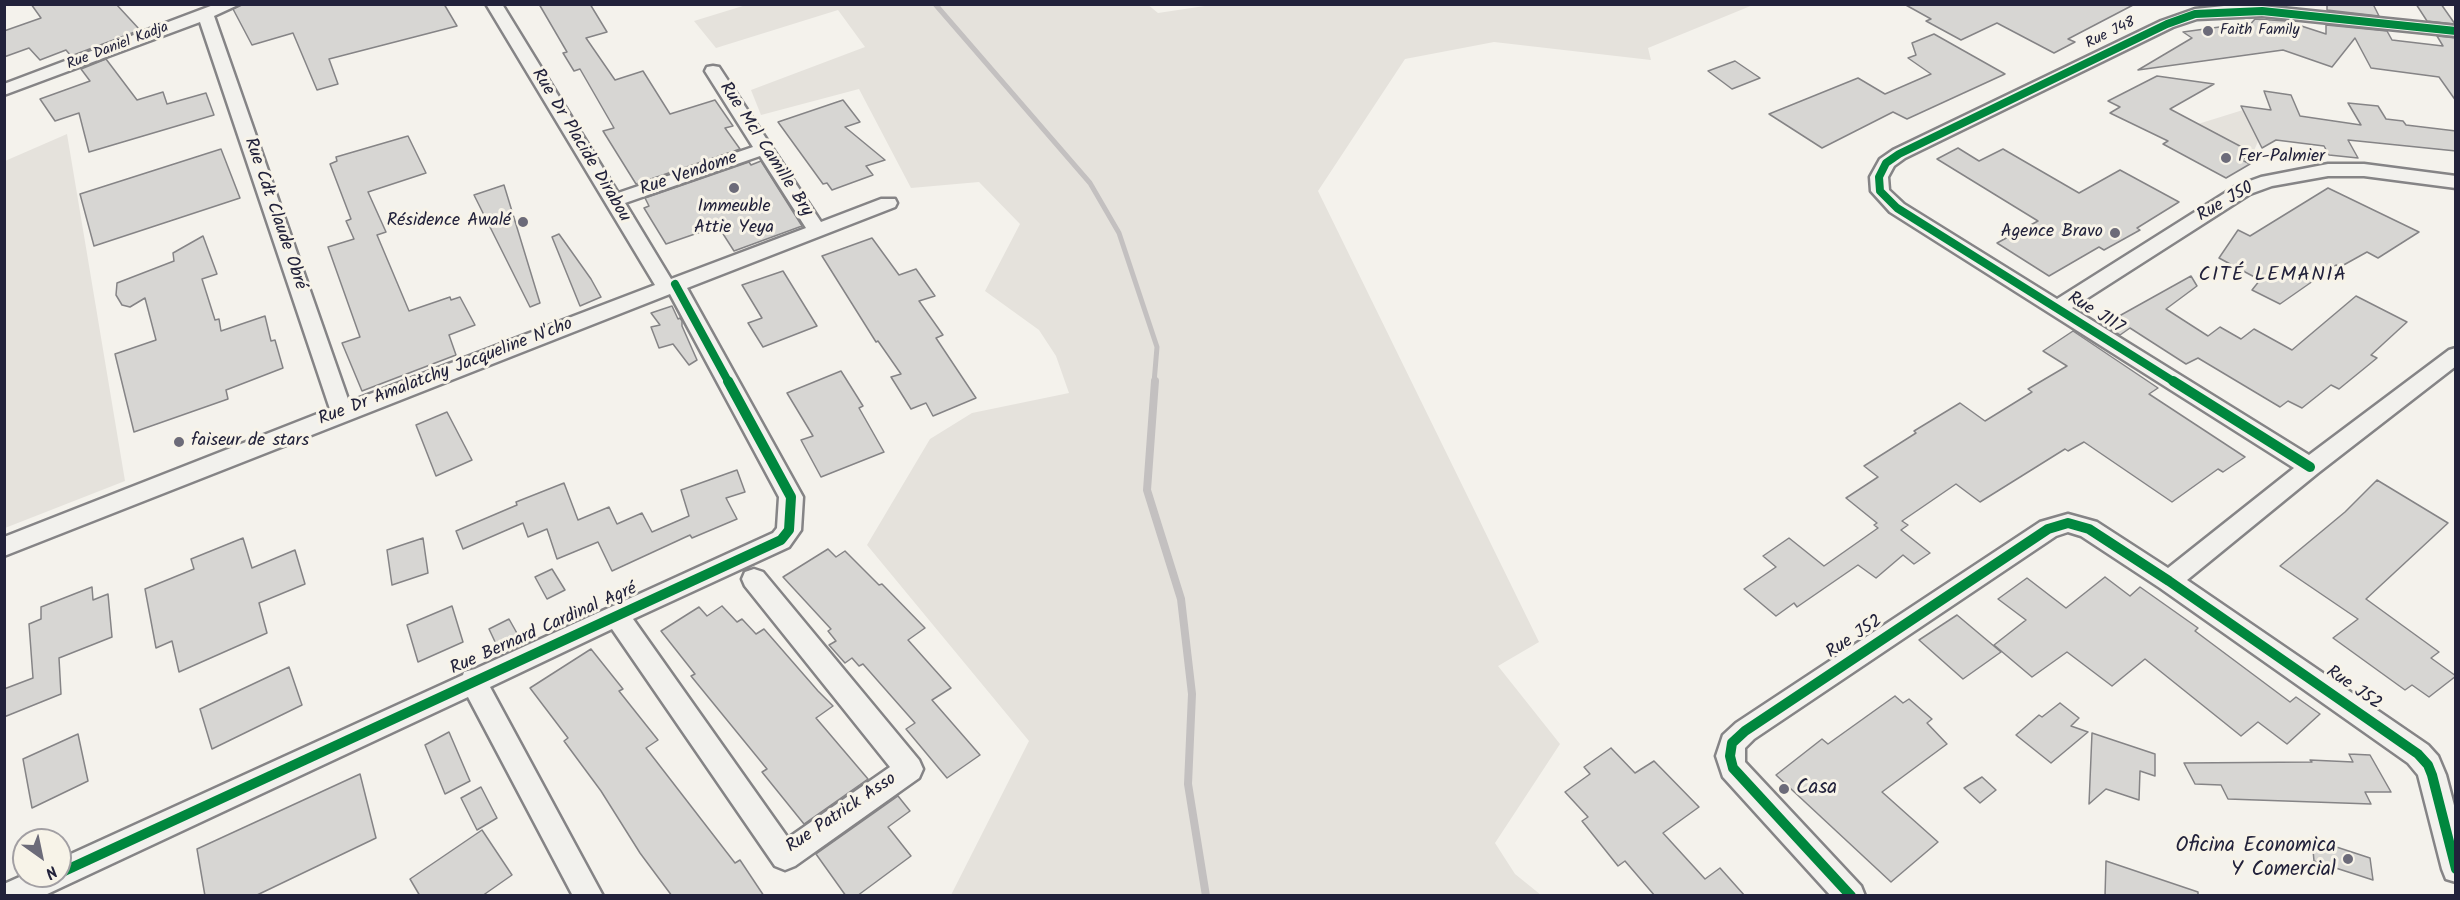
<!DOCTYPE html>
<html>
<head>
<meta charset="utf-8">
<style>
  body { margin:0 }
  #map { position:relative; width:2460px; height:900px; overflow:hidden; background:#f4f2ec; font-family:Kalam,sans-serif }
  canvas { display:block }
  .frame { position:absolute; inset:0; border:6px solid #22223b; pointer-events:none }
  .north { position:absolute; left:12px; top:828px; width:60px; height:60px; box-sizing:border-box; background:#f7f3e8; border:2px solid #a29fa3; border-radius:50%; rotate:147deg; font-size:16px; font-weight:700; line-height:24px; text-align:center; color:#22223b }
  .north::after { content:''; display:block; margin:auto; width:21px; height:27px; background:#6c6b79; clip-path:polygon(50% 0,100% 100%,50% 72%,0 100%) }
</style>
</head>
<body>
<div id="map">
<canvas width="2460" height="900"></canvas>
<div class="frame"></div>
<div class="north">N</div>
</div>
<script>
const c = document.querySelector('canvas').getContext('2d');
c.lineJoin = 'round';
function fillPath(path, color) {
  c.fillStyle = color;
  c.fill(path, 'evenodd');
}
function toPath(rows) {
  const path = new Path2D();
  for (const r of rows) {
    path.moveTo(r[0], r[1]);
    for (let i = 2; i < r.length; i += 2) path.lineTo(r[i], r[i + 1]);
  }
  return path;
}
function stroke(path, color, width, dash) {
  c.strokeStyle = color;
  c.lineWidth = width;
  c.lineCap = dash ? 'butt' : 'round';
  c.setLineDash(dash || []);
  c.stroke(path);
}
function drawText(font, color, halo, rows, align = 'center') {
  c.font = font + ' Kalam,sans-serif';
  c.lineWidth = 6;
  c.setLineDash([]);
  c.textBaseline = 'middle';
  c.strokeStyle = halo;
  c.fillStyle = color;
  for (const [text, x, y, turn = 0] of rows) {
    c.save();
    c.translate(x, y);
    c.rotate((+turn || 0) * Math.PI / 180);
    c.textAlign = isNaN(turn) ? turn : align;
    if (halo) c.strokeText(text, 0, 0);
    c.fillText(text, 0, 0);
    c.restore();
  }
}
fillPath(toPath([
  [746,5,1147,4,1158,13,1218,4,1753,5,1648,48,1651,60,1494,42,1405,59,1318,191,1539,642,1498,666,1560,744,1495,843,1515,874,1541,895,951,895,1029,741,867,545,930,439,972,413,1069,393,1056,356,1039,330,985,291,1020,224,979,182,911,188,859,89,761,115,751,90,865,47,838,10,716,48,694,21],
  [2243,110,2259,139,2253,153,2198,124],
  [67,134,125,481,5,528,5,161]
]), '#e5e2dc');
stroke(toPath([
  [935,4,1090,183,1119,233,1157,347,1154,383]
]), '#c3c0c0', 5);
stroke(toPath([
  [1155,381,1147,490,1181,599,1192,694,1188,784,1206,896]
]), '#c3c0c0', 8);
const building = toPath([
  [31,4,116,4,140,30,71,56,66,50,40,60,29,48,4,57,4,31,41,18,31,4],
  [242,4,444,4,457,26,329,59,338,84,317,90,293,33,252,45,233,9,242,4],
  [539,4,590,4,607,32,586,38,615,80,643,71,670,114,715,100,733,126,725,128,740,149,636,184,603,131,614,128,580,69,574,71,563,53,567,52,539,4],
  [1904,4,2135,4,2068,39,2075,42,2054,53,1997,23,1961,40,1926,21,1931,19,1904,4],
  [2327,4,2373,4,2379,16,2327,10,2327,4],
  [2416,4,2441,4,2455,24,2427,21,2416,4],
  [2255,19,2286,21,2326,34,2326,25,2387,31,2392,40,2443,46,2437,36,2456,38,2456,101,2439,77,2371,68,2355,38,2332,67,2283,50,2138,70,2192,38,2183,32,2227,26,2240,36,2255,19],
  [1934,34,2005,74,1907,119,1893,112,1822,148,1769,114,1858,78,1885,94,1931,74,1908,58,1916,55,1912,43,1934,34],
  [106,59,137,100,163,92,167,104,206,93,214,115,89,152,79,113,55,121,40,99,90,81,81,69,106,59],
  [1735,61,1760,78,1732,89,1708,71,1735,61],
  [2157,76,2214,84,2170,109,2253,153,2242,160,2250,164,2226,178,2163,144,2168,141,2110,113,2120,107,2108,101,2157,76],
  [2264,91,2291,95,2300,116,2361,125,2348,103,2378,106,2386,119,2403,121,2406,125,2456,131,2456,151,2348,140,2358,158,2329,155,2324,146,2276,140,2262,148,2241,106,2271,110,2264,91],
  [843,100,860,122,845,127,885,160,866,166,873,175,832,190,827,183,823,184,778,122,843,100],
  [408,136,426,173,368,192,386,232,377,235,409,311,450,297,451,300,460,297,475,325,449,335,456,355,362,391,342,343,360,337,328,247,354,239,346,221,351,219,330,164,337,161,336,157,408,136],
  [1958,148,1979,161,2003,149,2079,193,2120,170,2179,202,2137,228,2140,230,2104,250,2099,247,2049,276,1997,243,2038,221,1937,159,1958,148],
  [221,149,240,198,94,246,80,194,221,149],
  [761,161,802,226,734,251,718,226,666,244,644,208,649,206,645,198,749,162,751,165,761,161],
  [504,185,540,303,530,307,474,195,504,185],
  [2328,188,2419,232,2378,258,2367,252,2340,267,2336,265,2280,304,2252,290,2260,280,2219,258,2238,230,2250,236,2328,188],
  [559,234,591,279,601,297,580,306,552,237,559,234],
  [203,236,217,274,202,279,215,320,219,319,221,331,265,316,271,341,275,340,283,368,226,390,228,399,134,432,115,354,156,340,145,298,130,307,122,305,116,295,117,283,174,261,173,253,203,236],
  [872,238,899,275,916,269,935,296,919,301,943,335,936,338,976,398,933,416,926,403,911,409,891,377,901,374,878,341,876,342,822,256,872,238],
  [783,271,817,326,763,347,748,323,762,318,742,285,783,271],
  [2191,276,2197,286,2166,309,2208,336,2220,327,2241,339,2254,329,2292,350,2356,296,2407,322,2371,355,2377,358,2339,389,2331,385,2302,408,2288,401,2280,407,2198,358,2186,364,2130,328,2120,335,2103,325,2191,276],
  [672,306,678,319,680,318,682,321,682,326,697,360,689,365,673,344,659,348,651,327,660,325,651,313,672,306],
  [2073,331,2158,388,2149,394,2245,457,2223,472,2218,469,2172,502,2084,442,2068,451,2065,449,1980,502,1956,484,1902,521,1908,525,1901,530,1930,553,1914,564,1903,555,1876,578,1858,565,1797,607,1794,603,1776,616,1744,589,1776,567,1763,556,1789,538,1824,566,1878,528,1874,525,1877,523,1846,498,1878,477,1864,466,1916,433,1914,431,1960,403,1985,421,2032,392,2028,389,2067,366,2043,351,2073,331],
  [841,371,863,406,859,408,884,452,821,477,801,440,813,436,787,393,841,371],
  [447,412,472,460,436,476,416,425,447,412],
  [737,470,745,492,726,498,737,519,692,538,690,535,612,571,598,542,557,559,547,529,528,537,523,523,463,549,456,531,517,505,516,502,564,483,578,520,609,507,617,524,642,513,652,532,689,516,681,490,737,470],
  [2377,480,2448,523,2366,599,2439,652,2431,658,2456,676,2429,697,2412,685,2405,690,2333,638,2358,619,2280,566,2345,512,2377,480],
  [243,538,252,568,295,550,305,584,259,603,267,633,179,672,172,641,156,648,145,589,194,569,191,559,243,538],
  [423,538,428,573,392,585,387,550,423,538],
  [828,549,836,557,845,551,879,585,882,584,925,628,908,640,951,688,932,700,980,755,947,778,906,729,915,723,863,664,859,666,852,658,845,663,829,645,836,641,828,631,831,629,783,577,828,549],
  [552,569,565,590,547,599,535,577,552,569],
  [2105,577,2130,596,2140,587,2198,628,2195,631,2290,702,2296,697,2320,714,2287,744,2258,722,2241,736,2145,659,2112,686,2067,652,2032,677,1994,645,2026,620,1998,599,2027,578,2066,608,2105,577],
  [92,587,93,600,108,594,112,637,59,658,61,694,4,717,4,689,33,678,29,624,41,619,41,607,92,587],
  [452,606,463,642,418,662,407,625,452,606],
  [722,606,737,622,742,619,756,634,764,629,818,691,833,706,816,718,868,779,804,824,762,772,767,769,691,676,695,674,661,631,699,607,707,616,722,606],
  [1957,615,2001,652,1963,679,1919,640,1957,615],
  [509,619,518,635,497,646,489,629,509,619],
  [591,649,623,689,619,691,658,740,646,748,735,863,740,860,764,896,672,896,640,853,601,791,564,741,568,738,530,688,591,649],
  [289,667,302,705,212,749,200,709,289,667],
  [1895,696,1903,703,1909,699,1932,719,1927,723,1947,744,1882,792,1938,842,1891,882,1776,775,1822,739,1828,744,1895,696],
  [2060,703,2079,718,2071,726,2088,732,2051,763,2016,735,2039,715,2042,717,2060,703],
  [449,732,470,781,445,794,425,745,449,732],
  [2092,733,2155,754,2155,776,2140,771,2139,800,2106,789,2089,804,2092,733],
  [78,734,88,781,32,808,23,759,78,734],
  [1611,748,1635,773,1654,761,1699,807,1663,833,1705,879,1720,868,1745,896,1655,896,1625,861,1618,866,1582,821,1588,817,1565,792,1590,774,1584,767,1611,748],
  [2349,754,2370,755,2391,792,2365,792,2371,804,2228,799,2221,785,2195,784,2184,763,2312,762,2310,760,2353,762,2349,754],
  [360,774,376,838,255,896,205,896,197,849,360,774],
  [1982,777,1996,790,1980,803,1964,788,1982,777],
  [481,787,497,818,477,830,461,798,481,787],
  [898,796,910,811,888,827,911,856,857,896,846,896,816,854,898,796],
  [482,830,512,875,482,896,420,896,410,879,482,830],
  [2312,839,2370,858,2373,880,2314,861,2312,839],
  [2106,861,2198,892,2198,896,2105,896,2106,861]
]);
fillPath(building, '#d7d6d3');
stroke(building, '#858486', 1.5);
const minor = toPath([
  [216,4,240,4,214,16,349,402,655,285,486,4,502,4,618,193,753,147,705,71,707,67,713,66,719,67,821,222,881,199,895,199,897,203,895,207,687,288,803,497,801,530,789,547,633,619,788,838,890,767,745,586,742,579,745,572,754,569,763,572,919,760,923,769,919,778,795,866,785,870,775,866,612,629,490,687,603,896,573,896,468,697,43,896,4,896,4,884,24,875,60,876,60,859,463,675,464,672,475,669,773,533,777,528,779,497,670,294,4,556,4,537,330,409,200,22,4,95,4,84,216,4],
  [760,156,806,228,671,279,625,203,760,156],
  [2224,6,2262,6,2456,26,2456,36,2262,16,2197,19,2173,27,1905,158,1894,166,1888,177,1889,190,1904,204,2057,299,2236,186,2261,177,2328,164,2364,164,2456,176,2456,188,2364,176,2328,176,2272,186,2250,194,2072,308,2309,455,2449,350,2456,348,2456,366,2318,473,2187,580,2428,745,2438,756,2446,775,2456,813,2456,882,2446,879,2442,869,2418,775,2408,763,2160,588,2081,536,2068,532,2056,536,1754,739,1745,748,1745,762,1861,886,1865,896,1831,896,1723,777,1716,756,1723,735,1736,723,2040,522,2068,514,2097,522,2168,568,2294,468,1890,212,1871,191,1870,177,1880,159,1893,150,2161,21,2195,9,2224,6]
]);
stroke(minor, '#858486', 5);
fillPath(minor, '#f2f1ed');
stroke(toPath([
  [675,284,729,383],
  [2176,383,1897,208,1880,191,1879,177,1886,163,1899,154,2167,24,2195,14,2262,11,2456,31]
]), '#00873e', 8);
stroke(toPath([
  [2173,381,2310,467],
  [60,873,781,540,789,530,791,497,728,381],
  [1851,896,1733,768,1730,756,1732,743,1745,731,2048,529,2068,523,2089,529,2169,581,2418,754,2428,765,2432,775,2456,869]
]), '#00873e', 10);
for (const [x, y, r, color] of [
  [2208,31,6,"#6c6b79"],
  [2226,158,6,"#6c6b79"],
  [734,188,6,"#6c6b79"],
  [523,222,6,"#6c6b79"],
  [2115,233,6,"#6c6b79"],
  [179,442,6,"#6c6b79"],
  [1784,789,6,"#6c6b79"],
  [2348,859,6,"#6c6b79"]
]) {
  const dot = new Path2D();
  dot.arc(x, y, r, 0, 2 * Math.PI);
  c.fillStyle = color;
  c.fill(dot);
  stroke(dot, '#f7f3e8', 2);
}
drawText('15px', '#22223b', '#f7f3e8', [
  ["Faith Family",2220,31]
], 'left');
drawText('15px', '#22223b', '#f7f3e8', [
  ["Rue J48",2111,34,-26],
  ["Rue Daniel Kadja",118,47,-21]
]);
drawText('18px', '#22223b', '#f7f3e8', [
  ["Rue Dr Placide Dirabou",580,146,59],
  ["Rue Mcl Camille Bry",765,150,57],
  ["Rue Vendome",689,175,-19],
  ["Rue J50",2226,203,-30],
  ["Rue Cdt Claude Obré",274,214,71],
  ["Rue J117",2095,314,32],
  ["Rue Dr Amalatchy Jacqueline N'cho",446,373,-21],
  ["Rue Bernard Cardinal Agré",544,630,-24],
  ["Rue J52",1855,638,-34],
  ["Rue J52",2353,689,35],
  ["Rue Patrick Asso",842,814,-34]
]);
drawText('18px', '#22223b', '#f7f3e8', [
  ["Fer-Palmier",2238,158],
  ["Immeuble",734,208,"center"],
  ["Attie Yeya",734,229,"center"],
  ["Résidence Awalé",511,222,"right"],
  ["Agence Bravo",2103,233,"right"],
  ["faiseur de stars",191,442]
], 'left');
c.letterSpacing = '1.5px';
drawText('20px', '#22223b', '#f7f3e8', [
  ["CITÉ LEMANIA",2273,277]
]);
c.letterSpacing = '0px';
drawText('21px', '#22223b', '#f7f3e8', [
  ["Casa",1796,789],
  ["Oficina Economica",2336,847,"right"],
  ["Y Comercial",2336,871,"right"]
], 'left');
</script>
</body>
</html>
